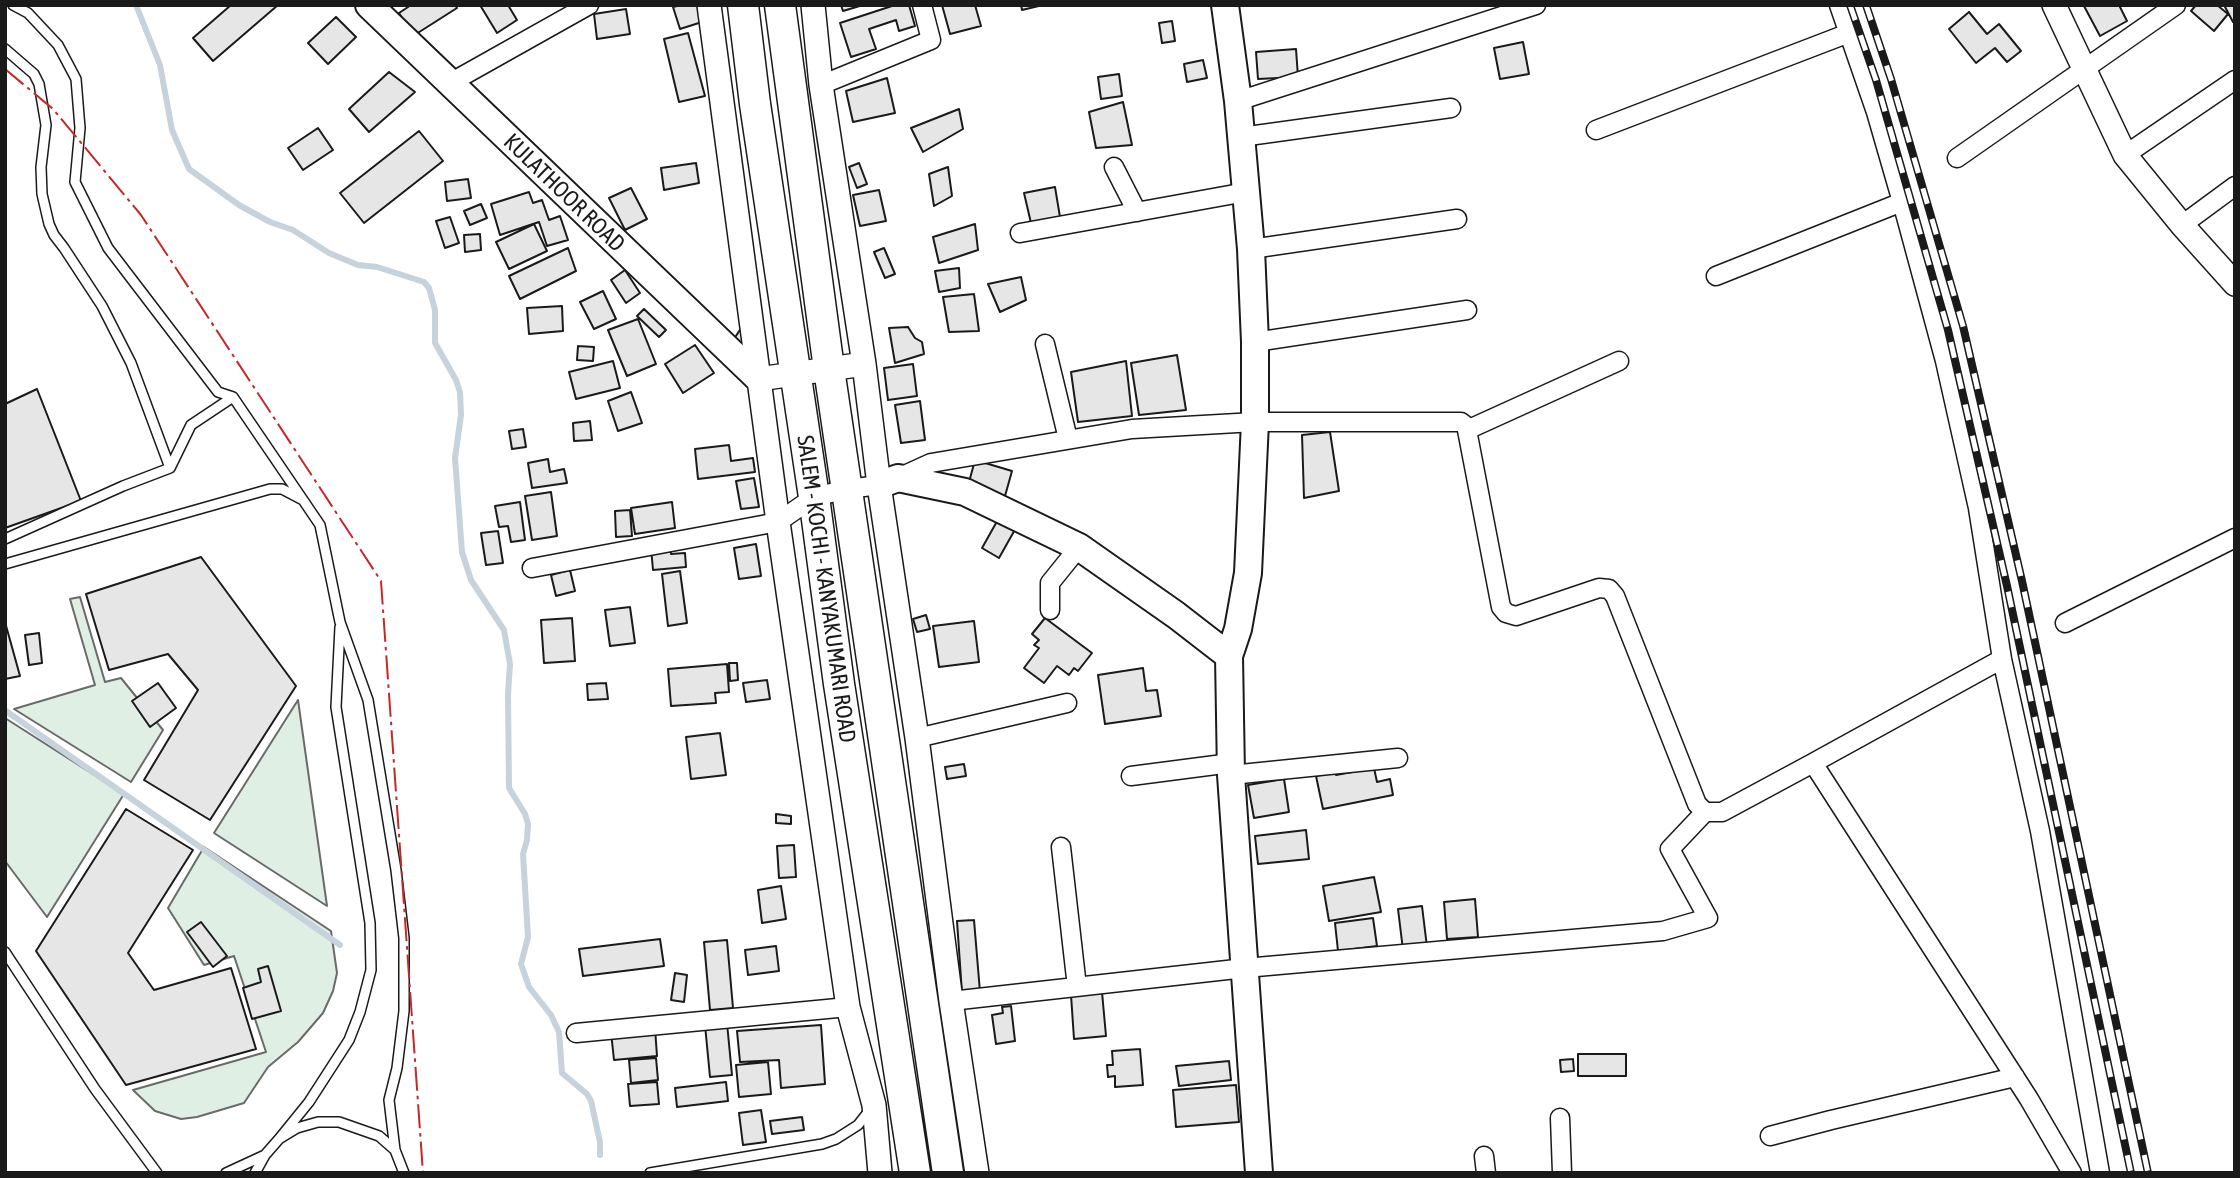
<!DOCTYPE html>
<html>
<head>
<meta charset="utf-8">
<style>
  body { margin:0 }
  #map { position:relative; width:2240px; height:1178px; overflow:hidden; background:#fff; font-family:"Asap Condensed",sans-serif }
  canvas { display:block }
  .frame { position:absolute; inset:0; border:7px solid #1a1a1a; pointer-events:none }
</style>
</head>
<body>
<div id="map">
<canvas width="2240" height="1178"></canvas>
<div class="frame"></div>
</div>
<script>
const c = document.querySelector('canvas').getContext('2d');
c.lineJoin = 'round';
function fillPath(path, color) {
  c.fillStyle = color;
  c.fill(path, 'evenodd');
}
function toPath(rows) {
  const path = new Path2D();
  for (const r of rows) {
    path.moveTo(r[0], r[1]);
    for (let i = 2; i < r.length; i += 2) path.lineTo(r[i], r[i + 1]);
  }
  return path;
}
function stroke(path, color, width, dash) {
  c.strokeStyle = color;
  c.lineWidth = width;
  c.lineCap = dash ? 'butt' : 'round';
  c.setLineDash(dash || []);
  c.stroke(path);
}
function drawText(font, color, halo, rows, align = 'center') {
  c.font = font + ' "Asap Condensed",sans-serif';
  c.lineWidth = 5;
  c.setLineDash([]);
  c.textBaseline = 'middle';
  c.strokeStyle = halo;
  c.fillStyle = color;
  for (const [text, x, y, turn = 0] of rows) {
    c.save();
    c.translate(x, y);
    c.rotate((+turn || 0) * Math.PI / 180);
    c.textAlign = isNaN(turn) ? turn : align;
    if (halo) c.strokeText(text, 0, 0);
    c.fillText(text, 0, 0);
    c.restore();
  }
}
const green = toPath([
  [80,597,105,682,121,678,163,730,131,782,14,709,95,685,70,599,80,597],
  [298,700,327,906,214,833,298,700],
  [5,718,124,794,47,917,5,861,5,718],
  [204,847,331,931,337,973,333,991,323,1013,298,1042,268,1067,244,1103,197,1117,181,1119,155,1111,133,1090,266,1052,234,956,204,965,168,908,204,847]
]);
fillPath(green, '#e0efe3');
stroke(green, '#6a6a6a', 2);
stroke(toPath([
  [136,5,160,65,172,130,189,169,239,205,270,222,293,230,329,253,358,265,377,267,424,282,429,288,435,310,435,343,456,380,460,392,461,415,455,458,462,552,471,580,504,630,510,664,508,694,509,788,525,814,528,824,527,840,523,854,528,937,521,964,529,987,551,1015,559,1032,562,1073,587,1094,591,1101,600,1142,600,1155],
  [6,711,340,945]
]), '#c6d2dc', 6);
const building = toPath([
  [231,5,278,5,213,61,193,38,231,5],
  [411,5,455,5,457,8,413,36,399,13,411,5],
  [480,5,508,5,517,20,497,33,480,5],
  [681,5,697,5,702,22,680,29,673,7,681,5],
  [841,5,863,5,843,11,841,5],
  [895,5,909,5,915,26,899,31,896,20,869,29,876,49,851,57,840,23,895,5],
  [942,5,975,5,981,26,950,34,942,5],
  [1021,5,1043,5,1022,10,1021,5],
  [2086,5,2119,5,2127,21,2100,36,2084,6,2086,5],
  [2196,5,2217,5,2228,14,2214,31,2191,11,2196,5],
  [2224,5,2235,5,2235,21,2233,22,2224,5],
  [626,9,630,34,597,39,594,14,626,9],
  [1969,12,1987,34,1999,24,2021,51,2007,62,1995,48,1976,63,1949,29,1969,12],
  [336,17,356,37,328,64,308,43,336,17],
  [1172,21,1175,41,1162,43,1159,23,1172,21],
  [688,33,705,96,679,102,664,39,688,33],
  [1523,42,1529,74,1500,79,1494,48,1523,42],
  [1296,49,1298,77,1258,79,1256,52,1296,49],
  [1203,60,1207,78,1187,82,1184,64,1203,60],
  [389,72,415,92,369,132,349,109,389,72],
  [1119,74,1122,96,1101,99,1098,77,1119,74],
  [887,78,895,113,853,122,846,91,887,78],
  [1123,102,1132,145,1096,148,1089,112,1123,102],
  [959,109,963,129,923,152,911,128,959,109],
  [318,128,333,150,303,170,288,148,318,128],
  [419,131,443,161,364,223,340,193,419,131],
  [696,163,699,183,664,190,661,168,696,163],
  [859,163,867,184,857,188,849,167,859,163],
  [948,167,952,196,934,206,929,174,948,167],
  [468,179,471,198,447,201,445,182,468,179],
  [1055,187,1060,217,1031,223,1024,193,1055,187],
  [631,188,647,219,625,230,609,198,631,188],
  [879,190,886,221,860,226,853,195,879,190],
  [529,192,533,203,542,200,549,220,560,216,568,240,547,246,539,222,500,235,491,204,529,192],
  [481,204,487,218,470,225,464,211,481,204],
  [450,217,459,243,445,248,436,221,450,217],
  [534,224,547,251,509,269,496,242,534,224],
  [975,224,978,250,939,263,933,237,975,224],
  [480,234,481,250,465,252,464,235,480,234],
  [568,248,576,271,520,299,509,276,568,248],
  [884,248,895,274,885,278,874,252,884,248],
  [959,268,960,288,939,292,935,271,959,268],
  [625,270,640,293,626,303,611,280,625,270],
  [1021,277,1026,300,1000,312,988,284,1021,277],
  [603,291,616,319,594,329,580,302,603,291],
  [974,294,979,331,949,332,943,297,974,294],
  [562,306,563,331,529,334,527,308,562,306],
  [644,309,666,330,659,337,637,316,644,309],
  [638,319,656,364,627,376,608,330,638,319],
  [745,322,750,359,734,339,745,322],
  [908,327,915,338,922,342,924,354,895,363,889,328,908,327],
  [695,345,714,373,683,393,665,364,695,345],
  [578,346,594,347,593,361,577,360,578,346],
  [1177,355,1186,410,1139,415,1131,363,1177,355],
  [613,361,620,388,576,399,569,372,613,361],
  [1126,361,1132,416,1078,422,1071,372,1126,361],
  [913,364,917,396,888,400,884,368,913,364],
  [37,389,81,501,5,528,5,404,37,389],
  [631,392,642,423,618,431,608,401,631,392],
  [920,401,925,440,901,443,895,405,920,401],
  [590,421,592,440,574,441,573,423,590,421],
  [523,429,526,447,512,449,509,431,523,429],
  [1330,432,1339,491,1304,498,1302,435,1330,432],
  [729,445,731,461,753,458,755,472,698,479,695,449,729,445],
  [548,459,550,472,564,469,567,483,532,488,528,463,548,459],
  [975,460,1012,471,1005,496,968,486,975,460],
  [754,478,759,507,741,509,736,481,754,478],
  [551,492,557,536,532,540,525,496,551,492],
  [520,502,525,540,511,542,508,526,499,527,495,506,520,502],
  [672,502,675,528,635,534,631,508,672,502],
  [630,510,632,536,616,537,615,511,630,510],
  [1000,516,1017,526,999,558,982,548,1000,516],
  [498,531,503,563,486,565,481,533,498,531],
  [756,544,761,576,739,579,734,548,756,544],
  [670,546,671,554,685,553,686,567,653,570,651,548,670,546],
  [201,557,296,686,210,820,144,780,198,690,168,654,109,670,86,594,201,557],
  [570,570,575,591,556,596,551,575,570,570],
  [680,571,687,623,668,626,662,574,680,571],
  [630,607,635,643,610,646,605,610,630,607],
  [926,615,930,629,917,632,913,619,926,615],
  [572,618,575,661,544,663,541,620,572,618],
  [1045,618,1092,653,1078,671,1074,668,1069,675,1057,666,1044,683,1024,668,1039,648,1034,645,1039,640,1032,634,1045,618],
  [974,621,979,662,939,667,933,626,974,621],
  [5,622,20,676,5,679,5,622],
  [39,633,42,663,29,665,25,635,39,633],
  [729,663,737,663,738,680,730,681,729,663],
  [727,664,729,692,715,693,716,703,671,706,668,669,727,664],
  [1143,668,1146,691,1157,690,1161,716,1105,724,1098,675,1143,668],
  [767,680,770,699,746,702,743,683,767,680],
  [158,683,176,708,150,727,132,701,158,683],
  [606,683,608,699,588,700,587,684,606,683],
  [720,733,726,775,691,779,686,737,720,733],
  [964,764,966,776,947,779,945,767,964,764],
  [1374,768,1377,782,1390,779,1393,795,1323,809,1316,776,1336,772,1336,775,1374,768],
  [1284,779,1289,812,1254,818,1248,785,1284,779],
  [126,809,193,850,128,953,154,990,231,968,256,1049,126,1085,36,951,126,809],
  [776,814,791,816,791,824,776,823,776,814],
  [1306,830,1309,859,1258,864,1255,836,1306,830],
  [794,845,796,877,779,878,777,846,794,845],
  [1374,877,1381,912,1329,921,1323,886,1374,877],
  [781,886,786,919,762,923,758,890,781,886],
  [1475,899,1478,937,1447,939,1444,902,1475,899],
  [1422,906,1427,947,1403,950,1398,909,1422,906],
  [1373,918,1377,946,1338,951,1335,923,1373,918],
  [974,920,980,992,962,993,957,921,974,920],
  [201,922,227,956,213,967,187,932,201,922],
  [660,939,664,966,583,976,579,949,660,939],
  [727,940,733,1008,710,1010,704,942,727,940],
  [776,946,779,971,748,975,745,950,776,946],
  [268,966,281,1011,252,1019,243,988,261,982,258,969,268,966],
  [675,973,687,975,684,1002,671,1000,675,973],
  [1102,992,1106,1036,1074,1039,1071,995,1102,992],
  [1011,1006,1015,1041,996,1044,992,1015,1003,1013,1002,1007,1011,1006],
  [727,1023,732,1075,710,1077,705,1025,727,1023],
  [821,1025,825,1084,781,1088,779,1060,740,1062,737,1031,821,1025],
  [655,1028,657,1056,614,1060,611,1032,655,1028],
  [1140,1049,1143,1085,1115,1087,1115,1076,1108,1077,1107,1065,1113,1065,1112,1051,1140,1049],
  [1578,1054,1626,1054,1626,1076,1578,1076,1578,1054],
  [656,1058,658,1080,631,1083,629,1060,656,1058],
  [1573,1059,1574,1071,1561,1072,1560,1060,1573,1059],
  [1229,1061,1231,1080,1179,1086,1176,1066,1229,1061],
  [768,1062,771,1094,739,1097,736,1065,768,1062],
  [657,1082,659,1104,630,1106,628,1084,657,1082],
  [726,1082,728,1101,677,1107,675,1088,726,1082],
  [1236,1085,1239,1122,1176,1127,1173,1090,1236,1085],
  [761,1110,766,1142,743,1145,739,1113,761,1110],
  [802,1117,804,1130,772,1134,770,1121,802,1117]
]);
fillPath(building, '#e6e6e6');
stroke(building, '#1a1a1a', 2);
const service = toPath([
  [13,5,28,13,58,45,76,79,80,128,75,182,108,248,218,392,233,397,320,525,340,622,368,700,396,870,404,938,404,1011,397,1068,389,1100,395,1150],
  [5,49,34,74,39,84,46,125,41,167,42,194,49,224,54,235,64,248,102,306,131,363,170,468],
  [5,539,123,486,170,468,191,425,233,397],
  [5,564,270,489,282,489,303,500],
  [5,952,95,1089,157,1173],
  [279,1139,309,1102,349,1040,360,1012,371,970,370,923,336,707,340,627],
  [226,1173,265,1155],
  [255,1173,265,1155,279,1139,297,1128,318,1122,339,1122,379,1136,395,1150,404,1173],
  [650,1173,822,1144,836,1139,858,1125,869,1111]
]);
const minor = toPath([
  [1839,5,1876,112,1902,202,1945,361,1978,508,2002,659,2040,831,2100,1173],
  [450,83,589,5],
  [821,85,931,40,922,5],
  [1238,101,1536,5],
  [1596,130,1849,33],
  [1241,137,1451,108],
  [2125,155,2235,80],
  [1957,158,2176,5],
  [1114,167,1137,212],
  [2182,225,2235,186],
  [1020,233,1246,192],
  [1251,249,1457,219],
  [1716,276,1902,202],
  [1255,342,1467,310],
  [1045,344,1068,439],
  [1467,430,1619,361],
  [898,478,931,463,1132,429,1255,422,1461,422,1466,426,1467,430,1501,607,1506,613,1516,616,1599,588,1609,589,1615,596,1697,804,1705,812,1722,812,1813,763,2029,1099,2072,1173],
  [532,568,778,522,814,497,848,489,879,485],
  [1050,610,1050,583,1079,547],
  [2065,623,2235,538],
  [917,738,1067,703],
  [1813,763,2002,659],
  [1231,775,1398,758],
  [1131,776,1231,763],
  [1061,847,1077,987],
  [951,1001,1245,968,1663,931,1708,918,1670,849,1705,812],
  [576,1033,848,1007],
  [1560,1118,1562,1173],
  [1770,1136,1831,1120,2015,1077],
  [1484,1156,1486,1173]
]);
const tertiary = toPath([
  [709,5,778,522,848,1007,874,1105,880,1173],
  [813,5,821,85,864,364,879,485,917,738,951,1001,977,1173],
  [2054,5,2125,155,2182,225,2235,284],
  [759,379,864,364]
]);
const secondary = toPath([
  [369,5,759,379],
  [1225,5,1238,101,1251,249,1255,342,1255,422,1248,573,1238,629,1229,656,1231,775,1259,1173],
  [879,485,898,478,965,492,1079,547,1176,615,1229,656]
]);
const trunk = toPath([
  [743,5,755,104,814,497,839,684,915,1173],
  [780,5,829,369,948,1173]
]);
stroke(service, '#1a1a1a', 12);
stroke(minor, '#1a1a1a', 21);
stroke(tertiary, '#1a1a1a', 26);
stroke(secondary, '#1a1a1a', 30);
stroke(trunk, '#1a1a1a', 33);
stroke(service, '#fff', 9);
stroke(minor, '#fff', 18);
stroke(tertiary, '#fff', 23);
stroke(secondary, '#fff', 26);
stroke(trunk, '#fff', 30);
const rail = toPath([
  [1850,5,1876,80,1948,330,2007,586,2131,1173],
  [1866,5,1891,79,1963,326,2022,581,2148,1173]
]);
stroke(rail, '#1a1a1a', 8);
stroke(rail, '#fff', 5, [16]);
stroke(toPath([
  [5,69,53,109,141,215,381,581,423,1173]
]), '#c62828', 2, [24, 5, 3.5, 5]);
drawText('23px', '#1a1a1a', '#fff', [
  ["KULATHOOR ROAD",564,193,44],
  ["SALEM - KOCHI - KANYAKUMARI ROAD",826,589,82]
]);
</script>
</body>
</html>
